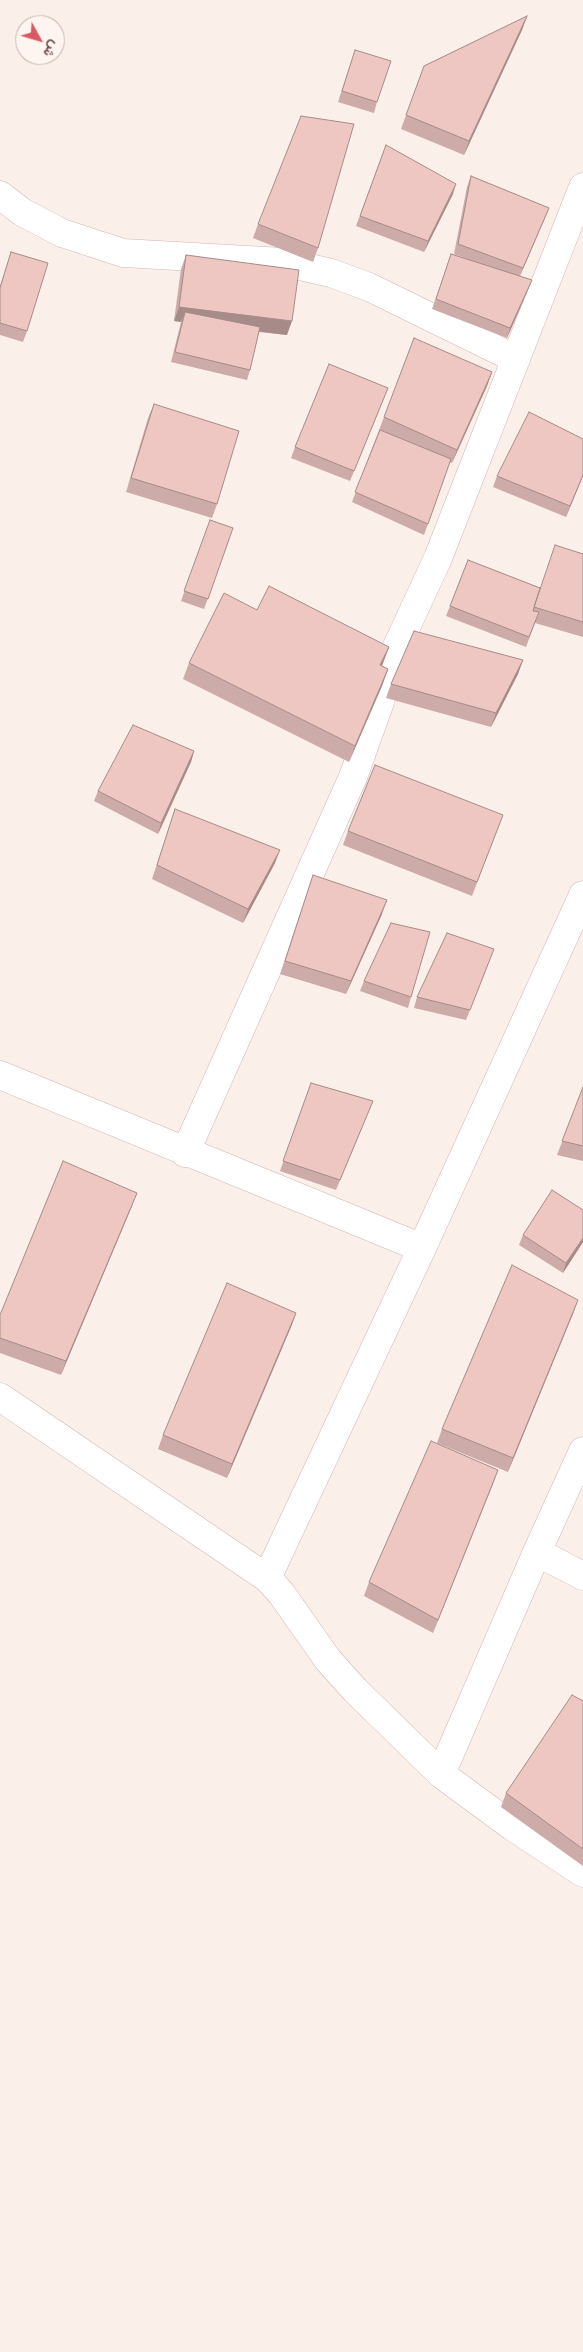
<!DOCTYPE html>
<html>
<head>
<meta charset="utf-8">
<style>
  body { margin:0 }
  #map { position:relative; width:583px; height:2352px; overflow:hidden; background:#fbefe9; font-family:"Nunito Sans",Vazirmatn,sans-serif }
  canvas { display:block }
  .north { position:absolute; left:15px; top:15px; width:50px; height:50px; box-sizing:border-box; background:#fef4f0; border:1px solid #c7b3b0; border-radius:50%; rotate:129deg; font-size:14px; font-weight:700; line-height:20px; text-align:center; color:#74514f }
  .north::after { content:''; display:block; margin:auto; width:18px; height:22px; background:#db5962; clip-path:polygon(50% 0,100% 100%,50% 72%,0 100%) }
</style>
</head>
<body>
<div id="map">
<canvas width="583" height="2352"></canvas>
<div class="north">ش</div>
</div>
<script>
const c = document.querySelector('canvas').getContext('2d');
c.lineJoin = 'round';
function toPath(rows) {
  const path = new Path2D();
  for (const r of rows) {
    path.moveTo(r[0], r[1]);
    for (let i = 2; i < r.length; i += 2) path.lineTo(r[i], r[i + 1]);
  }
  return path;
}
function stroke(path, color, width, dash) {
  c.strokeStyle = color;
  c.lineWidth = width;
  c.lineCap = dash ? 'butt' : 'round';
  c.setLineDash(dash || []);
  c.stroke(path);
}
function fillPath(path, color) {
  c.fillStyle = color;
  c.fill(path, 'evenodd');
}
const street = toPath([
  [0,195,22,212,62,233,123,253,283,262,331,273,369,287,516,359],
  [0,1075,422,1248],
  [185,1153,353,777,380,702,394,653,438,558,583,187],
  [0,1397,267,1578,281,1593,328,1660,355,1690,441,1774,513,1827,583,1873],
  [537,1552,583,1576],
  [267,1578,422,1248,583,895],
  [441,1774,537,1552,583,1451]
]);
stroke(street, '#cfb7b3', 29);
stroke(street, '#fff', 28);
fillPath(toPath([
  [527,16,522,30,464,155,401,129,424,66],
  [355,50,377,102,374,113,338,102],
  [386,145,453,194,424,252,356,226],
  [471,176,549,208,520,276,532,280,507,338,432,309,451,254,468,259,454,254,467,187],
  [258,224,318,248,313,262,253,238],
  [11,252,27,331,23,342,0,335,0,286],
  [186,255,287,335,259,332,250,370,247,380,171,362,181,322,174,321,181,269],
  [492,372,487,386,452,463,450,462,424,535,352,502,384,417],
  [388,388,350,481,291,458,295,447],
  [154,404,217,504,212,518,126,492,148,418],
  [583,439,583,476,566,517,493,487,497,476],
  [210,520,233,528,204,609,181,601],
  [583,554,583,637,535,623,526,647,446,616,468,560,540,588],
  [257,610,389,647,382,666,388,669,382,686,349,762,183,679,189,663],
  [523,660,518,674,491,727,386,698,391,684],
  [194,751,191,762,158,834,94,801,98,791],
  [175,809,275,863,243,923,152,879],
  [503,815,472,896,343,845,348,831],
  [313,875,382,914,346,994,280,974],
  [490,959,466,1020,414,1008,417,997],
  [364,981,411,997,408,1008,360,991],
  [311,1083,373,1101,336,1190,280,1171],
  [583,1087,583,1161,557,1155],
  [132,1206,61,1375,0,1353,0,1315],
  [583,1210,583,1242,563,1273,519,1245,523,1235],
  [578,1300,508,1472,437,1443,442,1429],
  [296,1313,291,1327,227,1478,158,1449,163,1435],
  [498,1470,433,1633,364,1596,369,1582],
  [583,1701,583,1866,501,1807,506,1793]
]), '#cdaba8');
fillPath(toPath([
  [527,16,522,30,464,155,469,141],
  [456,184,453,194,424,252,428,241],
  [549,208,545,218,519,278,523,268],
  [532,280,528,290,507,338,510,328],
  [179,307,292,321,287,335,182,322,185,312,181,322,174,321],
  [492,372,487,386,452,463,457,450],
  [583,475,583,476,566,517,570,506],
  [389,647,383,663,374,681,380,665],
  [523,660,518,674,491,727,496,713],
  [388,669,382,686,349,762,355,746],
  [194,751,191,762,158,834,161,823],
  [280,850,275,863,243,923,248,909],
  [387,900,382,914,346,994,351,981],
  [137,1193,132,1206,61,1375,66,1361],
  [583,1238,583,1242,563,1273,566,1263],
  [578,1300,573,1314,508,1472,513,1458],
  [296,1313,291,1327,227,1478,232,1464],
  [498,1470,493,1484,433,1633,438,1620]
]), '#a78b88');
const building = toPath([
  [527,16,469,141,406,115,424,66,527,16],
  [355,50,391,61,377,102,342,91,355,50],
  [301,116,354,124,318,248,258,224,301,116],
  [386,145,456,184,428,241,360,216,386,145],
  [471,176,549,208,523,268,458,244,471,176],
  [11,252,48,263,27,331,0,323,0,288,11,252],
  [451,254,532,280,510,328,436,299,451,254],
  [186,255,299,270,292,321,179,307,186,255],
  [185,312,260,327,250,370,175,352,185,312],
  [414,338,492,372,457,450,384,417,414,338],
  [329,364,388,388,354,471,295,447,329,364],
  [154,404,239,431,217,504,131,478,154,404],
  [529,412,583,439,583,475,570,506,497,476,529,412],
  [380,430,451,459,428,524,355,492,380,430],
  [210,520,233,528,208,599,184,591,210,520],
  [555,545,583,554,583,622,534,607,555,545],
  [468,560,540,588,533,611,539,612,529,637,450,606,468,560],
  [269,586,389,647,380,665,388,669,355,746,189,663,224,593,257,610,269,586],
  [414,631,523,660,496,713,391,684,414,631],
  [133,725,194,751,161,823,98,791,133,725],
  [375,765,503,815,477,882,348,831,375,765],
  [175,809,280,850,248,909,157,865,175,809],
  [313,875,387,900,351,981,285,961,313,875],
  [391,923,430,932,411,997,364,981,391,923],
  [447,933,494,949,470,1010,417,997,447,933],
  [311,1083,373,1101,340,1180,283,1161,311,1083],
  [583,1087,583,1146,562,1141,583,1087],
  [63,1161,137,1193,66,1361,0,1338,0,1315,63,1161],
  [552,1190,583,1210,583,1238,566,1263,523,1235,552,1190],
  [512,1265,578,1300,513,1458,442,1429,512,1265],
  [227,1283,296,1313,232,1464,163,1435,227,1283],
  [431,1441,498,1470,438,1620,369,1582,431,1441],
  [572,1695,583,1701,583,1849,506,1793,572,1695]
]);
fillPath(building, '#eec7c3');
stroke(building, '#a78b88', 1);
</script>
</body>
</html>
